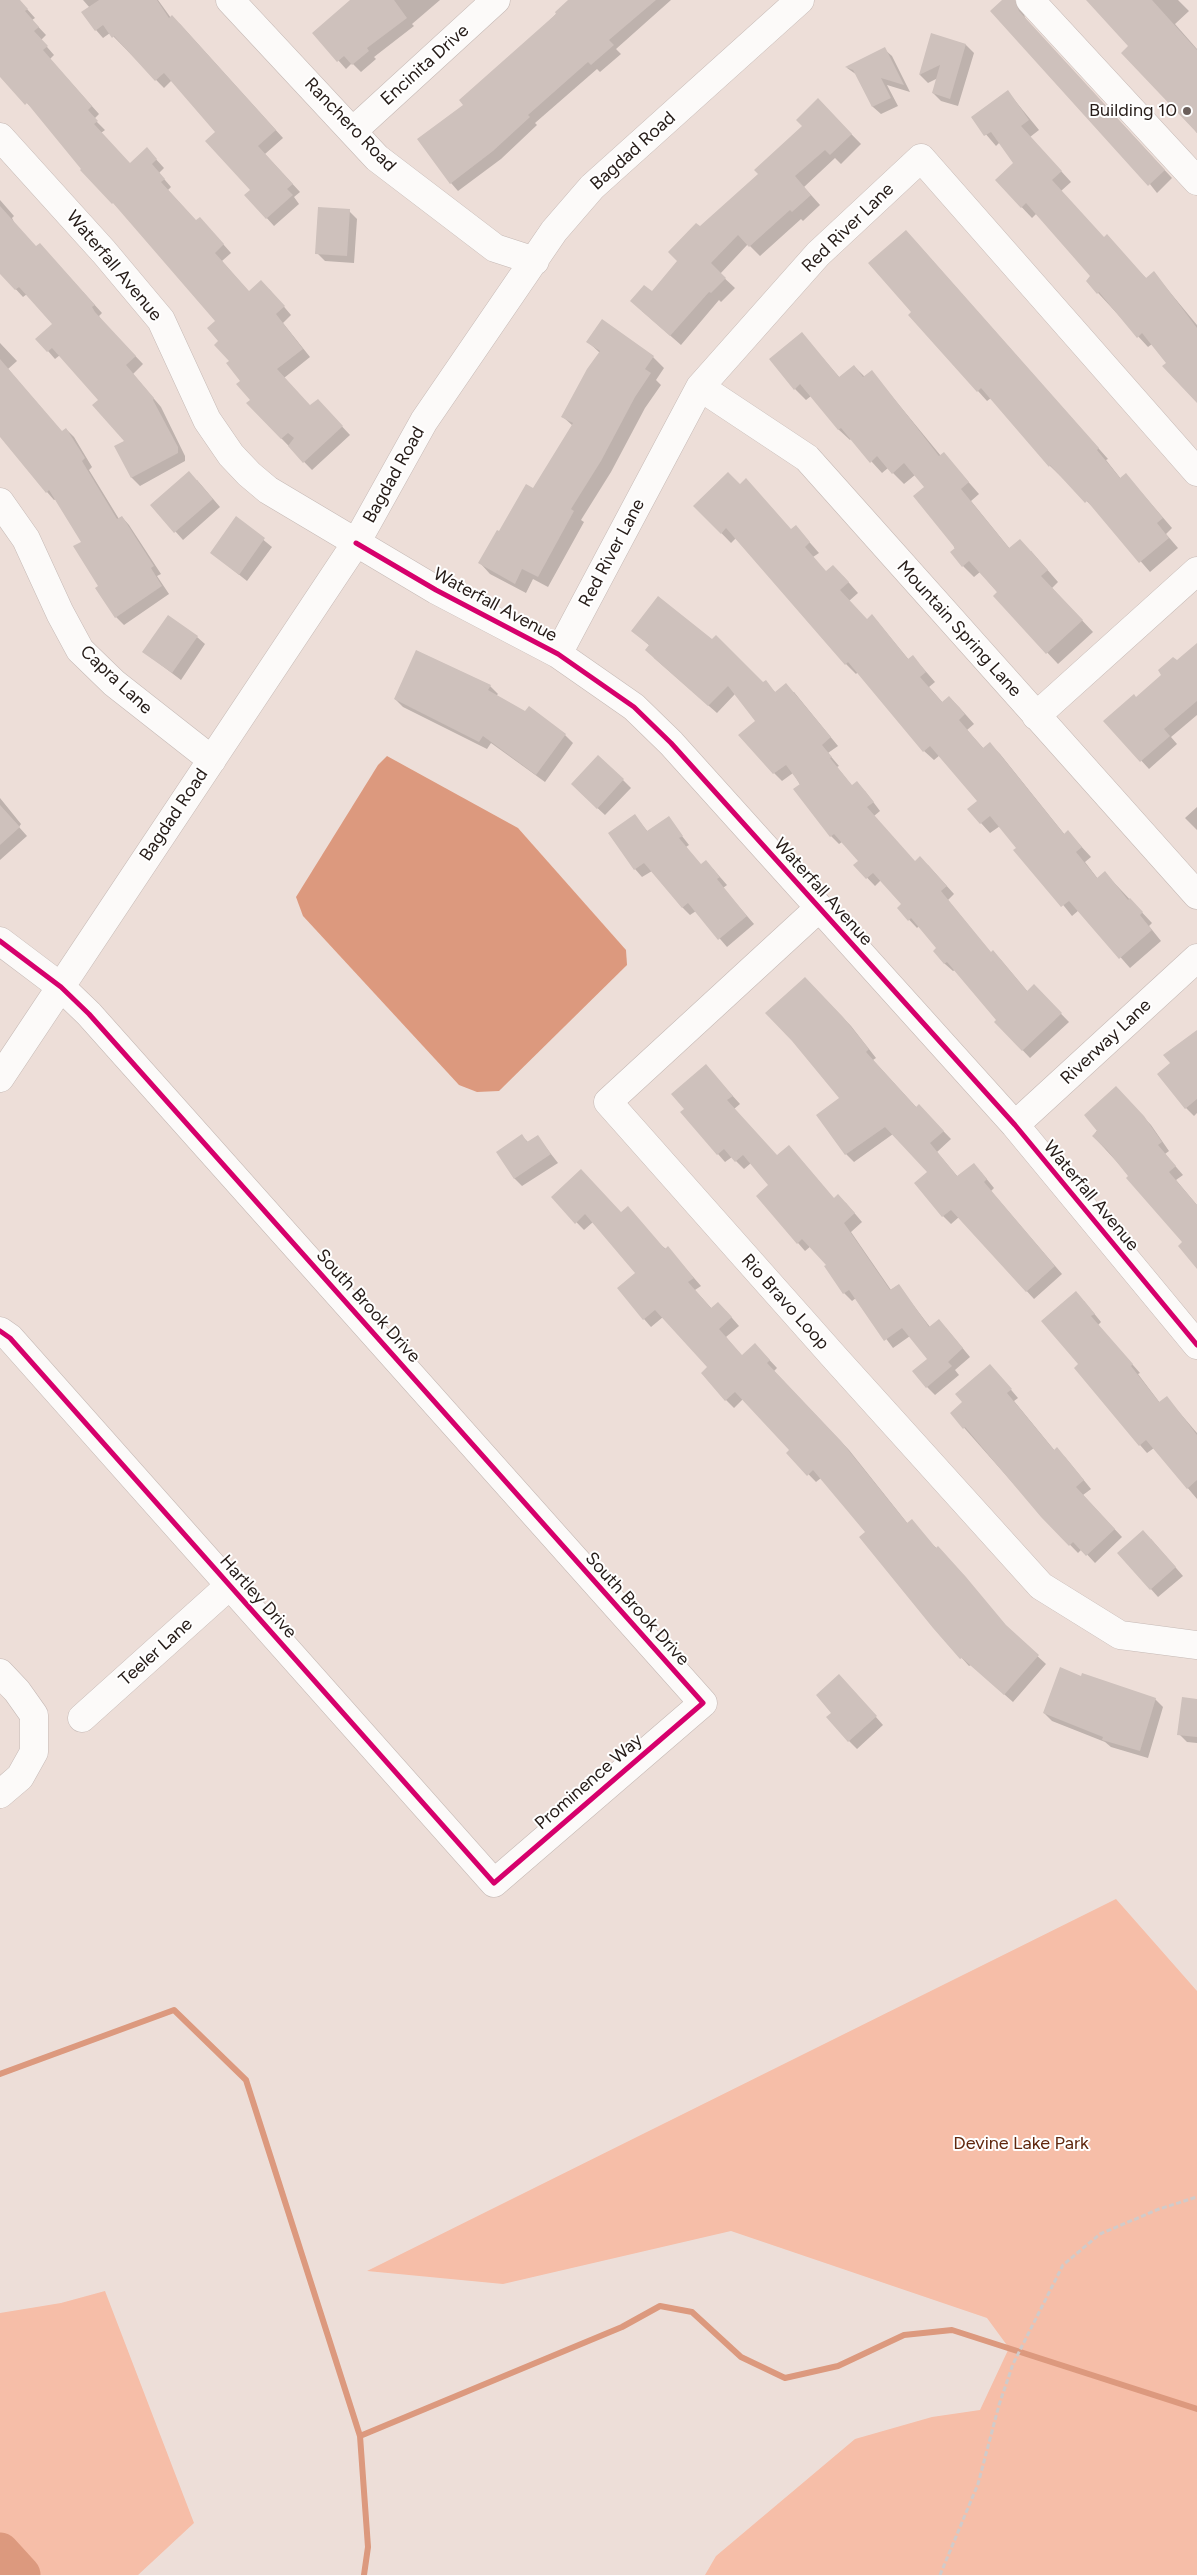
<!DOCTYPE html>
<html>
<head>
<meta charset="utf-8">
<style>
  body { margin:0 }
  canvas { display:block; background:#edded8 }
</style>
</head>
<body>
<canvas width="1197" height="2575"></canvas>
<script>
const c = document.querySelector('canvas').getContext('2d');
c.lineJoin = 'round';
function fillPath(path, color) {
  c.fillStyle = color;
  c.fill(path, 'evenodd');
}
function toPath(rows) {
  const path = new Path2D();
  for (const r of rows) {
    path.moveTo(r[0], r[1]);
    for (let i = 2; i < r.length; i += 2) path.lineTo(r[i], r[i + 1]);
  }
  return path;
}
function stroke(path, color, width, dash) {
  c.strokeStyle = color;
  c.lineWidth = width;
  c.lineCap = dash ? 'butt' : 'round';
  c.setLineDash(dash || []);
  c.stroke(path);
}
function drawText(font, color, halo, rows, align = 'center') {
  c.font = font + ' Figtree,sans-serif';
  c.lineWidth = 4;
  c.setLineDash([]);
  c.textBaseline = 'middle';
  c.strokeStyle = halo;
  c.fillStyle = color;
  for (const [text, x, y, turn = 0] of rows) {
    c.save();
    c.translate(x, y);
    c.rotate((+turn || 0) * Math.PI / 180);
    c.textAlign = isNaN(turn) ? turn : align;
    if (halo) c.strokeText(text, 0, 0);
    c.fillText(text, 0, 0);
    c.restore();
  }
}
fillPath(toPath([
  [1116,1899,1197,1991,1197,2575,705,2575,716,2556,855,2439,932,2417,980,2410,1009,2348,987,2318,731,2231,503,2284,367,2271],
  [105,2291,194,2523,138,2575,0,2575,0,2313,61,2303]
]), '#f6bea8');
fillPath(toPath([
  [387,756,518,828,626,950,627,965,499,1091,477,1092,459,1085,303,916,296,897,378,765]
]), '#dc997e');
fillPath(toPath([
  [0,0,19,0,35,18,32,20,46,35,41,40,54,55,50,59,99,114,94,119,105,130,101,133,130,164,154,157,164,168,159,173,171,187,168,190,197,222,208,227,231,253,222,261,249,292,269,289,291,315,283,323,310,357,284,378,311,407,325,408,350,435,312,470,248,404,252,400,220,342,217,321,121,211,82,170,83,169,35,111,0,76],
  [83,0,158,0,171,18,180,24,283,138,265,154,300,192,294,197,299,204,274,226,246,195,251,190,217,132,172,80,164,88,110,33,103,38,96,30,90,8],
  [351,0,440,0,412,24,414,26,374,57,376,59,361,72,352,63,346,69,314,33],
  [570,0,671,0,616,49,621,54,600,72,597,69,535,123,537,125,501,159,458,191,451,183,465,105],
  [1004,0,1014,0,1022,9,1026,20,1172,178,1157,193],
  [1087,0,1178,0,1189,11,1175,24,1197,49,1197,133,1130,46],
  [932,35,966,45,974,53,958,106,941,101,933,93,938,78,928,83,920,75],
  [884,49,892,56,910,92,887,85,898,106,881,114,873,107,857,75,847,68],
  [1008,92,1039,130,1030,137,1071,182,1061,191,1104,238,1147,279,1154,273,1197,325,1197,402,1164,366,1167,363,1152,344,1148,347,1087,281,1092,277,1037,213,1032,218,996,180,1015,163,1000,142,996,146,972,118],
  [818,100,861,144,841,164,835,158,804,187,820,205,803,221,801,219,760,256,748,244,720,274,735,288,721,302,719,300,681,345,642,311,652,293,679,261,700,227,760,174,804,126],
  [0,200,14,216,12,218,15,224,36,248,47,252,102,313,99,316,102,321,143,364,133,374,161,407,185,456,185,461,140,486,132,478,116,447,126,441,100,400,60,355,55,359,48,351,54,324,27,294,23,297,0,272],
  [349,211,357,219,354,263,325,261,317,253],
  [916,242,1108,459,1106,460,1121,479,1135,485,1172,528,1166,534,1178,548,1150,572,1097,511,1050,466,991,398,987,401,978,391,912,312],
  [602,321,653,357,664,368,656,380,661,385,645,408,611,472,581,520,584,522,548,587,533,579,526,593,490,574,480,563,533,489,573,426,563,417,600,353,588,342],
  [802,334,840,378,854,366,865,377,872,372,941,456,944,454,979,494,971,501,1010,549,1031,551,1058,582,1052,588,1093,632,1058,664,994,596,998,593,980,572,974,577,963,566,926,487,915,475,904,484,888,468,882,473,851,439,850,440,838,429,811,396,806,400,795,389],
  [0,343,17,361,8,369,62,432,66,429,74,437,92,467,89,470,119,519,122,517,129,525,161,574,157,576,169,594,124,625,116,617,100,586,83,542,56,499,54,500,47,492,0,436],
  [197,480,220,507,183,540,152,505],
  [695,506,791,530,805,537,819,553,813,557,826,572,843,576,858,593,849,601,867,620,872,615,909,660,912,657,922,667,935,682,929,687,943,703,949,697,959,707,974,724,967,730,984,749,990,744,1000,754,1065,835,1068,832,1091,857,1085,862,1098,879,1105,873,1152,923,1149,926,1161,941,1130,968,1079,910,1072,916,1000,826,990,833,981,823,979,801,940,755,934,760,924,751,858,672,856,674,846,664,736,538,731,543],
  [237,518,272,547,247,581,212,553],
  [633,631,763,683,765,682,776,693,794,692,838,746,828,753,839,766,837,767,852,786,865,791,880,811,874,816,915,862,928,865,954,894,948,900,991,953,993,952,1001,960,1028,992,1034,986,1069,1022,1030,1058,996,1022,997,1020,955,970,953,971,945,964,934,951,938,948,919,926,917,928,898,908,903,904,881,880,875,886,855,865,860,861,842,842,839,844,831,836,793,773,782,781,774,773,757,721,735,694,717,713,654,658,650,646],
  [197,637,205,644,181,680,144,652],
  [1197,644,1197,715,1171,737,1177,744,1149,769,1105,721,1136,698],
  [490,686,498,694,496,696,565,735,573,743,545,782,491,743,487,749,403,707,395,699],
  [623,780,631,788,605,815,580,792],
  [0,798,21,824,19,827,27,836,0,860],
  [1197,807,1197,830,1185,818],
  [635,816,648,832,668,818,689,845,686,847,701,865,713,869,727,885,723,888,754,924,727,947,696,911,690,915,683,908,652,871,642,877,635,869],
  [805,978,851,1026,876,1058,873,1060,917,1108,927,1114,951,1139,937,1152,958,1177,981,1172,994,1188,991,1191,1062,1274,1034,1299,959,1217,951,1224,943,1216,929,1172,893,1134,854,1162,846,1154,818,1115,841,1099],
  [1197,1032,1197,1113,1194,1116,1186,1108,1171,1063,1165,1055],
  [713,1074,740,1104,734,1109,777,1157,789,1147,834,1199,846,1203,862,1222,851,1232,891,1290,898,1285,930,1327,946,1328,970,1357,955,1370,959,1375,935,1395,927,1387,929,1359,910,1336,893,1348,856,1298,852,1301,844,1293,826,1267,828,1265,811,1246,805,1251,798,1243,770,1185,751,1163,744,1169,732,1157,725,1162,718,1154],
  [1123,1095,1151,1125,1169,1151,1165,1154,1183,1175,1176,1180,1197,1205,1197,1266,1184,1243,1130,1176,1093,1136],
  [522,1136,529,1143,537,1136,558,1163,522,1186,514,1178],
  [552,1197,621,1214,675,1256,701,1286,695,1290,712,1309,726,1311,739,1326,726,1337,742,1356,763,1353,777,1368,774,1371,849,1450,908,1524,946,1556,1010,1631,1046,1664,1013,1702,971,1665,969,1666,934,1627,867,1532,821,1478,816,1482,788,1453,790,1450,743,1399,734,1408,726,1400,708,1367,663,1317,651,1327,644,1319,637,1273,593,1222,584,1230],
  [1084,1301,1101,1322,1098,1325,1140,1373,1138,1374,1160,1403,1167,1398,1197,1433,1197,1499,1154,1448,1147,1453,1140,1445,1079,1364],
  [990,1365,1018,1398,1014,1401,1055,1451,1065,1457,1091,1489,1083,1495,1122,1537,1095,1563,1082,1549,1078,1553,1042,1516,951,1413,964,1403],
  [1151,1539,1183,1576,1158,1597,1119,1553],
  [1082,1677,1155,1699,1163,1707,1148,1758,1111,1747,1105,1742,1052,1721,1044,1713],
  [847,1684,883,1725,857,1749,849,1741,833,1713],
  [1197,1701,1197,1743,1187,1742,1179,1734]
]), '#0003');
stroke(toPath([
  [0,2074,174,2010,246,2080,360,2436,368,2547,364,2575],
  [360,2436,622,2327,660,2306,692,2312,741,2357,785,2378,838,2366,904,2335,952,2330,1197,2409]
]), '#dc997e', 6);
stroke(toPath([
  [0,2552,21,2575]
]), '#dc997e', 39);
fillPath(toPath([
  [0,0,20,0,28,9,25,11,39,27,34,31,48,46,43,50,92,106,88,110,98,121,94,124,130,163,147,147,157,159,152,164,165,179,161,182,196,220,200,217,224,244,215,253,249,291,261,280,285,306,276,314,303,349,277,369,310,405,318,399,343,426,303,463,288,446,294,438,288,433,281,439,246,403,250,400,236,384,240,381,226,363,229,361,214,345,218,341,207,328,215,321,113,203,112,204,80,170,81,169,27,103,25,105,0,77],
  [99,0,157,0,169,18,172,15,276,130,258,146,293,184,287,189,293,195,266,219,244,195,250,190,205,141,215,132,164,73,155,81,114,36,112,38,103,25,95,31,81,12],
  [350,0,394,0,407,18,367,48,369,51,352,65,344,56,337,62,312,33],
  [568,0,656,0,609,40,614,45,591,65,588,62,528,115,530,117,493,151,450,184,417,139,463,105,459,100,556,14,555,12],
  [1002,0,1015,0,1019,11,1165,170,1148,186,990,11],
  [1086,0,1152,0,1197,50,1197,133,1121,53,1128,46],
  [931,33,966,44,950,99,932,93,940,65,919,75],
  [885,47,904,85,881,78,891,98,872,107,853,70,845,67],
  [1008,90,1029,120,1021,126,1062,171,1052,180,1104,237,1107,234,1146,278,1154,271,1197,328,1197,403,1162,366,1166,363,1142,333,1137,338,1099,292,1097,294,1086,281,1090,276,1026,203,1021,208,995,180,1013,163,991,132,984,136,971,117],
  [818,98,852,134,830,155,825,150,795,176,811,195,792,212,790,210,749,247,738,235,711,263,726,278,711,293,709,292,670,336,630,301,644,285,652,291,677,261,668,252,696,223,700,226,758,174,754,170,802,126,796,120],
  [0,206,36,246,40,243,95,305,92,307,95,312,136,356,126,365,154,398,153,400,178,447,178,453,131,478,114,446,124,441,92,405,98,400,52,348,47,352,35,339,52,324,19,287,15,290,0,274],
  [318,207,350,209,347,256,315,254],
  [906,230,1099,448,1097,450,1120,478,1126,473,1163,518,1157,523,1169,538,1139,563,1087,501,1085,503,1050,465,1049,467,981,388,977,392,908,315,911,312,868,263],
  [602,319,654,356,645,369,651,373,635,397,601,461,571,509,574,511,538,577,522,569,515,584,478,563,497,530,499,531,526,484,533,488,573,423,561,417,587,369,600,351,586,342],
  [802,332,839,377,854,365,863,377,872,370,939,456,944,452,969,482,961,489,1009,548,1020,539,1048,570,1041,576,1083,620,1046,654,993,596,997,592,969,561,962,567,950,552,955,548,913,496,924,487,904,463,892,474,877,456,870,463,841,428,838,430,800,384,794,390,769,359],
  [0,359,62,431,66,428,85,458,82,461,117,519,122,516,154,566,151,568,162,586,115,618,95,588,98,586,73,546,81,542,49,490,46,493,0,437],
  [189,471,213,499,174,533,150,505],
  [728,472,740,484,746,478,791,529,796,525,810,542,805,547,826,571,833,565,849,582,840,590,867,619,872,614,908,659,913,655,926,672,920,677,942,702,949,696,965,714,959,720,983,748,990,742,1064,834,1068,830,1082,847,1076,852,1097,878,1105,871,1128,900,1130,898,1143,912,1140,915,1152,930,1119,959,1069,901,1061,907,1013,850,1016,848,990,816,980,824,967,809,977,801,930,746,923,752,848,662,845,665,726,528,721,534,693,506],
  [236,516,265,538,239,575,210,553],
  [658,596,712,639,716,635,763,682,766,680,775,692,786,683,831,737,822,745,832,757,830,758,852,785,857,781,874,802,867,807,915,861,920,856,947,886,941,891,991,952,993,950,1027,991,1034,984,1062,1013,1022,1051,994,1022,996,1020,947,962,944,964,933,951,936,948,911,918,908,921,897,908,901,904,873,873,866,879,853,865,858,861,834,834,830,837,793,789,800,784,786,765,773,774,738,735,755,721,728,686,708,706,645,650,649,645,631,631],
  [168,615,198,636,172,673,142,652],
  [1197,643,1197,701,1164,729,1170,736,1140,762,1103,721,1134,694,1136,697,1161,675,1158,670,1173,657,1177,660],
  [416,650,491,685,488,690,525,711,529,706,566,734,536,775,483,736,479,742,394,699],
  [598,755,624,779,597,809,571,784],
  [0,805,20,827,0,845],
  [635,814,647,831,669,816,683,836,679,838,701,864,706,860,720,877,717,879,747,916,718,940,688,903,682,908,644,863,634,870,608,833],
  [805,977,843,1017,869,1049,866,1052,916,1107,919,1104,944,1131,930,1143,957,1176,974,1163,987,1179,984,1182,1055,1266,1026,1292,951,1210,942,1217,914,1183,927,1172,885,1127,845,1155,816,1115,839,1098,792,1041,765,1013],
  [1197,1030,1197,1099,1185,1109,1157,1074,1170,1063,1163,1055],
  [706,1064,733,1096,727,1100,777,1155,789,1145,834,1198,838,1194,855,1213,844,1223,890,1290,899,1284,929,1327,939,1319,963,1348,948,1362,952,1366,926,1388,912,1371,927,1359,902,1328,884,1341,849,1290,843,1294,824,1266,826,1265,802,1239,797,1244,756,1196,768,1185,743,1155,735,1162,724,1149,717,1155,680,1112,684,1109,671,1094],
  [1116,1086,1144,1116,1162,1142,1158,1145,1176,1166,1169,1172,1197,1205,1197,1269,1178,1246,1182,1242,1126,1178,1128,1176,1107,1150,1092,1136,1097,1131,1084,1115],
  [522,1134,527,1142,538,1135,551,1154,514,1179,496,1152],
  [581,1169,621,1212,628,1206,665,1249,668,1246,694,1278,688,1282,711,1308,718,1302,732,1317,719,1329,742,1355,755,1343,770,1360,767,1363,841,1441,907,1523,912,1519,936,1548,938,1546,966,1577,1006,1625,1039,1655,1004,1695,962,1658,960,1659,933,1628,859,1537,865,1532,813,1470,807,1476,786,1453,789,1450,735,1392,725,1401,701,1373,707,1367,655,1310,643,1320,617,1288,635,1273,585,1214,575,1224,551,1197],
  [1076,1291,1095,1314,1091,1316,1133,1364,1131,1366,1159,1402,1167,1396,1197,1435,1197,1480,1187,1489,1146,1440,1139,1446,1074,1368,1078,1364,1041,1321],
  [990,1364,1012,1389,1007,1393,1054,1450,1057,1447,1084,1480,1076,1487,1115,1529,1086,1556,1073,1542,1069,1546,1041,1517,965,1427,963,1429,950,1413,962,1402,955,1394],
  [1143,1530,1176,1567,1150,1590,1117,1553],
  [1060,1667,1081,1676,1082,1673,1156,1698,1140,1751,1102,1740,1103,1737,1043,1713],
  [839,1674,877,1716,848,1742,826,1717,831,1713,816,1695],
  [1182,1697,1197,1699,1197,1737,1177,1735]
]), '#cec1bc');
const minor = toPath([
  [230,0,377,158,495,248,535,261],
  [1030,0,1197,181],
  [354,130,496,0],
  [0,137,104,252,161,320,207,420,231,455,249,474,268,490,436,590,558,654,634,707,671,743,1015,1125,1197,1345],
  [700,387,807,458,1197,895],
  [0,502,26,539,60,613,80,650,114,683,212,760],
  [558,654,700,387,818,254,921,158,1197,472],
  [1036,716,1197,571],
  [819,908,608,1102,836,1359,1041,1586,1120,1635,1197,1645],
  [0,941,61,987,89,1014,703,1703,494,1883,10,1338,0,1331],
  [0,1078,356,543,424,421,554,231,592,187,800,0],
  [1015,1125,1197,958],
  [0,1673,17,1691,34,1715,34,1752,20,1777,0,1794],
  [82,1718,229,1586]
]);
stroke(minor, '#c5b9b5', 29);
stroke(toPath([
  [940,2575,978,2484,999,2405,1013,2364,1063,2265,1100,2234,1159,2209,1197,2197]
]), '#d0cbca', 3, [5, 2.5]);
stroke(minor, '#fcfaf9', 28);
stroke(toPath([
  [356,543,436,590,558,654,634,707,671,743,1015,1125,1197,1345],
  [0,941,61,987,89,1014,703,1703,494,1883,10,1338,0,1331]
]), '#d6006c', 5);
for (const [x, y, r, color] of [
  [1187,111,5,"#6b5f5b"]
]) {
  const dot = new Path2D();
  dot.arc(x, y, r, 0, 2 * Math.PI);
  c.fillStyle = color;
  c.fill(dot);
  stroke(dot, '#fff', 2);
}
drawText('18px', '#251b17', '#fff', [
  ["Encinita Drive",425,65,-42],
  ["Ranchero Road",350,125,46],
  ["Bagdad Road",633,151,-42],
  ["Red River Lane",848,228,-44],
  ["Waterfall Avenue",114,266,50],
  ["Bagdad Road",394,475,-61],
  ["Red River Lane",612,553,-62],
  ["Waterfall Avenue",495,605,28],
  ["Mountain Spring Lane",959,629,48],
  ["Capra Lane",116,680,43],
  ["Bagdad Road",174,815,-56],
  ["Waterfall Avenue",823,892,48],
  ["Riverway Lane",1106,1042,-43],
  ["Waterfall Avenue",1091,1196,50],
  ["Rio Bravo Loop",785,1302,48],
  ["South Brook Drive",368,1306,48],
  ["Hartley Drive",258,1597,48],
  ["South Brook Drive",637,1609,48],
  ["Teeler Lane",156,1652,-42],
  ["Prominence Way",589,1782,-41]
]);
drawText('18px', '#251b17', '#fff', [
  ["Building 10",1177,111]
], 'right');
drawText('18px', '#60270d', '#fff', [
  ["Devine Lake Park",1021,2144]
]);
</script>
</body>
</html>
